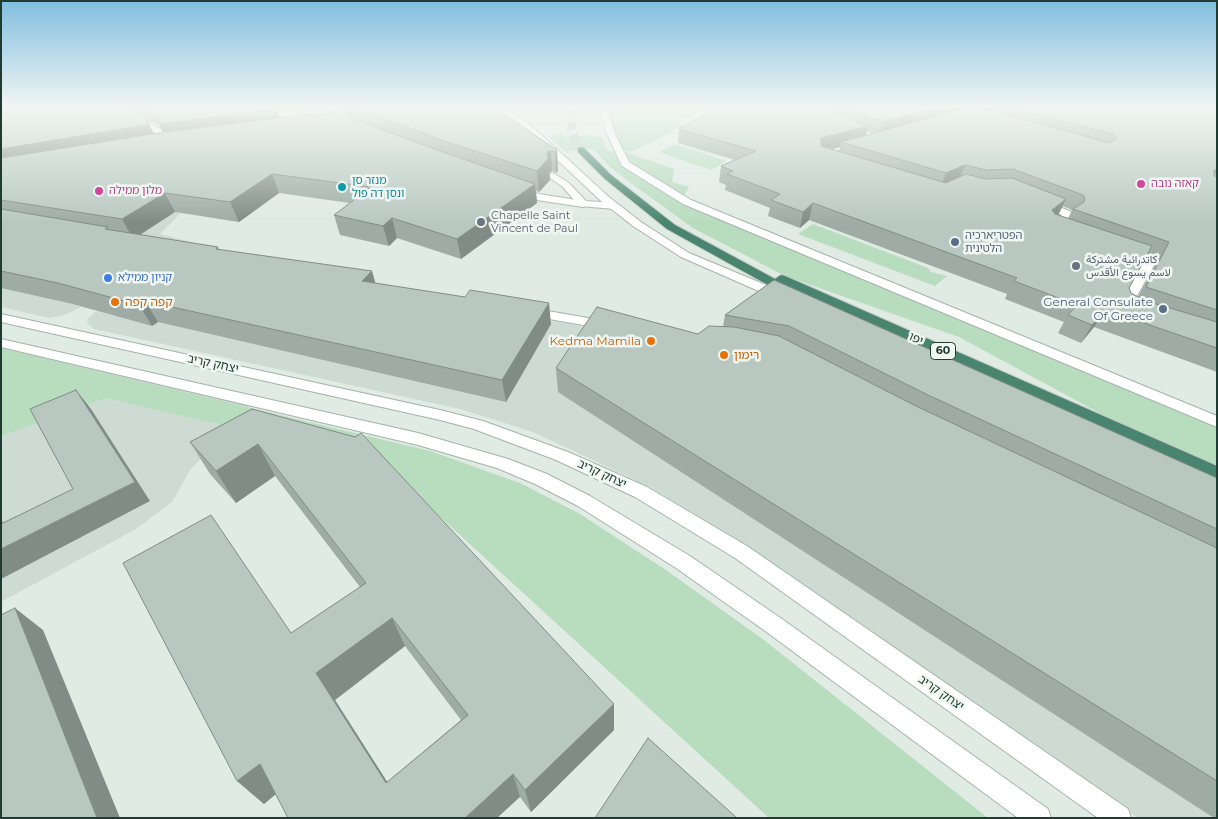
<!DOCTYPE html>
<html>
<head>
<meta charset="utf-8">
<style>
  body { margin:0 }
  #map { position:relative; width:1218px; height:819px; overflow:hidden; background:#e0ebe4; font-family:Montserrat,sans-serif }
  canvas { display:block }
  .frame { position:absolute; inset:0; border:2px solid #203b31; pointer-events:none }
</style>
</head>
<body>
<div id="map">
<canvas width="1218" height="819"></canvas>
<div class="frame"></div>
</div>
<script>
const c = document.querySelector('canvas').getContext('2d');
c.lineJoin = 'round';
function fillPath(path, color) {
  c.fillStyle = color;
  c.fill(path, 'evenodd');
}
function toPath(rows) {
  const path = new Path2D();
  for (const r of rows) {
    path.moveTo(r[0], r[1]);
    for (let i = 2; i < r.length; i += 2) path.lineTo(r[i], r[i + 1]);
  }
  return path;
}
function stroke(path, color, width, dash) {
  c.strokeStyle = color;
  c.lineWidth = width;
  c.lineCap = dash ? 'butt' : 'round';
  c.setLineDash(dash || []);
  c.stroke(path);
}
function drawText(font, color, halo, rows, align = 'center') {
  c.font = font + ' Montserrat,Vazirmatn,"Noto Sans Hebrew",sans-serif';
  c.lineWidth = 5;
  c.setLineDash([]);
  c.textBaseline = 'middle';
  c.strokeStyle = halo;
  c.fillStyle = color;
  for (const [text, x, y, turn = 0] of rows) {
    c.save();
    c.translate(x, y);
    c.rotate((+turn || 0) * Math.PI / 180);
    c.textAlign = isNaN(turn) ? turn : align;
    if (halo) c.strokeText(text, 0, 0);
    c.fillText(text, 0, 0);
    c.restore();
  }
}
fillPath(toPath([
  [1,174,188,206,160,234,441,306,565,323,690,350,1217,818,1138,818,747,546,650,487,533,432,460,409,94,329,87,323,88,318,97,311,81,307,65,315,49,318,1,307],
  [1,345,252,404,191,469,172,502,136,529,1,602]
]), '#cedbd3');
fillPath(toPath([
  [607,108,709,108,679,123,684,126,633,151,622,151],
  [562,134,569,138,587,135,602,137,607,151,626,152,674,169,672,182,689,187,684,196,766,231,804,245,905,297,1217,428,1217,466,1118,423,959,337,785,276,693,228,632,184,610,167,594,150,584,148,566,152,548,136],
  [675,144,727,161,711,170,659,152],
  [813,224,928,268,931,272,947,276,935,286,798,234],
  [1,348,430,451,520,483,580,514,666,570,764,640,988,818,769,818,379,461,106,398,1,436]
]), '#b8dcbe');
stroke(toPath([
  [575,108,571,130,581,150]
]), '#bac8c0', 9, [9, 4.5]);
const service = toPath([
  [553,173,569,183,586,201,615,203,620,206,615,209,579,206,563,187,550,178,550,174,553,173]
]);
const pedestrian = toPath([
  [599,108,607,108,615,134,629,162,691,200,1217,416,1217,427,683,204,622,166,607,134,599,108],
  [519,188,539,194,583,201,588,204,583,207,537,200,516,193,516,189,519,188],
  [1043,200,1074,213,1075,215,1059,226,1059,230,1047,229,1046,227,1047,225,1062,215,1039,205,1038,203,1043,200],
  [1127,248,1155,258,1157,260,1132,305,1136,310,1130,314,1126,313,1119,306,1144,261,1123,253,1121,251,1123,249,1127,248],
  [530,308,606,321,613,325,606,329,526,315,524,312,530,308]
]);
const minor = toPath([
  [278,108,286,108,291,115,290,121,274,133,270,130,282,120,283,115,278,108],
  [129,117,135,117,161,129,165,136,165,142,170,146,169,148,163,148,158,145,155,133,129,121,129,117]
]);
const tertiary = toPath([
  [286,108,299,108,333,120,326,122,286,108],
  [491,108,502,108,527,122,609,197,641,222,689,253,785,293,787,296,785,299,777,299,681,257,633,226,601,201,521,126,491,108],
  [1,314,440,410,483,421,568,452,647,487,747,546,1128,809,1131,818,1098,818,735,558,635,497,556,460,474,429,440,420,1,322,1,314],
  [1,339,418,433,508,459,547,474,590,496,690,556,782,619,1048,809,1051,818,1018,818,768,633,676,568,578,506,535,484,497,468,418,445,1,347,1,339]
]);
const trunk = toPath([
  [581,147,584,148,611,175,675,225,775,279,781,275,785,276,1217,466,1217,479,794,289,796,292,794,295,786,295,667,229,605,179,578,152,578,148,581,147]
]);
stroke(service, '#a3b3ab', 2);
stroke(pedestrian, '#a3b3ab', 2);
stroke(minor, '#a3b3ab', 2);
stroke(tertiary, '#a3b3ab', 2);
stroke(trunk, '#c1c8c5', 2);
fillPath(service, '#fff');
fillPath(pedestrian, '#fff');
fillPath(minor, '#fff');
fillPath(tertiary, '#fff');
fillPath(trunk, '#48846f');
fillPath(toPath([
  [1,108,277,108,280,118,348,117,344,108,495,108,557,150,558,171,556,173,552,171,549,173,550,180,539,192,536,191,537,203,461,259,397,238,389,246,340,235,334,215,350,203,279,193,239,222,175,212,140,235,218,247,219,249,376,283,551,324,506,402,158,322,152,326,73,304,1,288],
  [147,120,159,125,163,132,154,134],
  [716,108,1217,108,1217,372,1094,327,1081,343,1058,333,1064,322,1005,299,1007,294,809,220,800,228,768,216,770,208,725,190,726,185,719,182,721,166,735,160,678,143,679,129],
  [867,131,873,134,866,135],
  [840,147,839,151,832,149],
  [1063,206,1072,210,1068,219,1058,215],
  [1147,255,1158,259,1138,297,1131,293,1129,288],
  [774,280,1217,478,1217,818,1214,818,558,392,556,368,698,334,723,327,725,315],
  [252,409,614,730,531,812,520,797,276,794,264,804,237,781,291,633,360,587,275,476,236,503,210,474,190,442],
  [405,646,461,720,387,782,335,700]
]), '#9eaca5');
fillPath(toPath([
  [265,108,277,108,280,119,167,141,159,124],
  [346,108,352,108,354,117,348,118],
  [936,108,960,108,958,115,879,136,883,122],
  [147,119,155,137,1,169,1,149],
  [868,126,864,141,841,142,840,147,818,153,821,138],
  [557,150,558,171,556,173,555,152],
  [551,151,552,171,549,173,550,180,539,192,537,171,547,152],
  [965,165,959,180,940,189,946,173],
  [1217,169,1217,172,1209,184,1214,170],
  [272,174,279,193,239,222,230,202],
  [535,184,537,203,461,259,457,239],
  [165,193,175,212,133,239,122,219],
  [1066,199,1058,215,1044,226,1052,210],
  [813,203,809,220,800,228,803,212],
  [392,218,397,238,389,246,383,226],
  [372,271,378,292,362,281],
  [145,301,158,322,152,326,139,305],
  [549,303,551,324,506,402,502,380],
  [1106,310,1094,327,1081,343,1092,325],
  [76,390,91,409,150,501,1,579,1,518,11,544,135,482],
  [258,444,275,476,236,503,216,471],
  [15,608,43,630,120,818,97,818],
  [392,618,405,646,335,700,402,805,386,783,316,673],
  [614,704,614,730,531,812,525,790],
  [260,764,284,787,264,804,237,781],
  [513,774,520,797,497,818,465,818]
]), '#818c86');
const building = toPath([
  [1,108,126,108,143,115,147,119,147,125,1,149,1,108],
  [151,108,265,108,260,111,159,124,159,118,151,108],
  [356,108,495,108,557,150,555,152,551,151,547,152,548,159,537,171,447,142,356,108],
  [716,108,825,108,868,126,821,138,821,146,946,183,966,174,986,179,1012,178,1066,199,1052,210,1055,214,1152,246,1129,288,1131,293,1146,301,1217,322,1217,348,1106,310,1092,325,1068,315,1077,305,1014,281,1017,278,813,203,803,212,771,200,780,194,727,174,733,171,721,166,756,151,679,129,716,108],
  [847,108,936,108,883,122,847,108],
  [1015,108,1217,108,1217,169,1214,170,1214,176,1217,177,1217,310,1146,287,1169,242,1073,209,1084,202,1085,198,1083,195,1013,169,986,170,965,165,946,173,841,142,963,109,995,111,1109,143,1117,138,1113,134,1015,108],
  [332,111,440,151,535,184,457,239,392,218,383,226,334,215,371,187,272,174,230,202,165,193,122,219,1,200,1,158,158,133,310,114,318,117,332,111],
  [1,209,108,227,105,229,218,247,216,249,372,271,362,281,465,297,470,290,549,303,502,380,145,301,139,305,58,283,1,271,1,209],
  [774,280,1217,478,1217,529,928,395,789,326,725,315,774,280],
  [597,307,698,334,709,326,734,327,779,336,916,406,1217,548,1217,781,556,368,597,307],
  [76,390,135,482,1,549,1,524,73,489,30,409,76,390],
  [252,409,355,437,361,433,614,704,525,790,513,774,465,818,288,818,260,764,237,781,123,563,211,515,291,633,366,583,258,444,216,471,190,442,252,409],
  [392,618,468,715,386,783,316,673,392,618],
  [15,608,97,818,1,818,1,615,15,608],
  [648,738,737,818,595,818,648,738]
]);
fillPath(building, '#b8c8c0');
stroke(building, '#818c86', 1);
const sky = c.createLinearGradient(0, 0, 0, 223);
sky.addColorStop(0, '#81bedf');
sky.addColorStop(0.48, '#f1f6f3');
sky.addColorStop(1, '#f1f6f300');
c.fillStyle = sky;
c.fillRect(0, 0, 1218, 223);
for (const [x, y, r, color] of [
  [1141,184,5,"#d1479c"],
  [342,187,5,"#0f9aa8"],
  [99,191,5,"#d1479c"],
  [481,222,5,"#6b7280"],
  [955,242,5,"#5c6f8a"],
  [1076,266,5,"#6b7280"],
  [108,278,5,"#3f7fe0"],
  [115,302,5,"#e8710a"],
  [1163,309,5,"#5c6f8a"],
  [651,341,5,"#e8710a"],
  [724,355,5,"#e8710a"]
]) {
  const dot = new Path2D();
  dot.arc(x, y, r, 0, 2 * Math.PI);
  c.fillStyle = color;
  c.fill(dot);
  stroke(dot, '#f0f7f3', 2);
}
drawText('11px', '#0d838f', '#f0f7f3', [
  ["מנזר סן",352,181],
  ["ונסן דה פול",352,194]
], 'left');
drawText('11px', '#b23c85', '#f0f7f3', [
  ["קאזה נובה",1151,184],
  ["מלון ממילה",109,191]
], 'left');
drawText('11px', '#5b616d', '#f0f7f3', [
  ["Chapelle Saint",491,216],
  ["Vincent de Paul",491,229],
  ["كاتدرائية مشتركة",1086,260],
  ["لاسم يسوع الأقدس",1086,273]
], 'left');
drawText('11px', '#4e5e75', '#f0f7f3', [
  ["הפטריארכיה",965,236],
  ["הלטינית",965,249]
], 'left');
drawText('11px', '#366cbe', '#f0f7f3', [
  ["קניון ממילא",118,278]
], 'left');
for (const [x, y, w] of [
  [943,351,25]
]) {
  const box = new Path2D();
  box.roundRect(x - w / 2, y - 8.5, w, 17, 4);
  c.fillStyle = '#f0f7f3';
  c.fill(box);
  stroke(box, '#203b31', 1);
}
drawText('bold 11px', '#203b31', null, [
  ["60",943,351]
]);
drawText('12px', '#c56008', '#f0f7f3', [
  ["קפה קפה",125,302],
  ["Kedma Mamila",641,341,"right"],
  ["רימון",734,355]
], 'left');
drawText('12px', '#4e5e75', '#f0f7f3', [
  ["General Consulate",1153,302],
  ["Of Greece",1153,316]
], 'right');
drawText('12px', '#203b31', '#f0f7f3', [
  ["יפו",916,339,24],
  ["יצחק קריב",213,364,12],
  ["יצחק קריב",602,474,25],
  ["יצחק קריב",941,693,35]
]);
</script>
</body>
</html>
